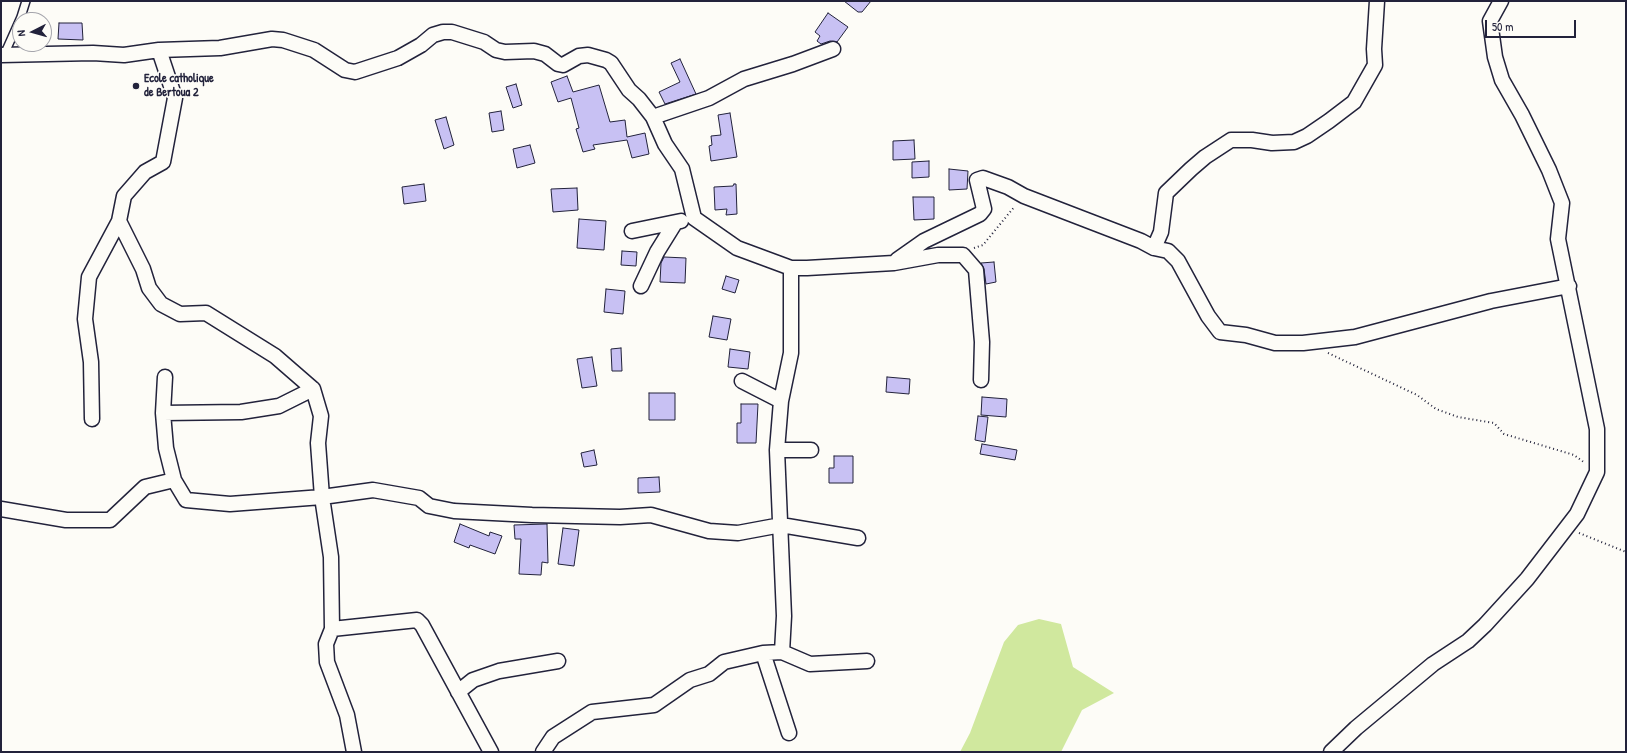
<!DOCTYPE html>
<html>
<head>
<meta charset="utf-8">
<style>
  body { margin:0 }
  #map { position:relative; width:1627px; height:753px; overflow:hidden; background:#fdfcf7; font-family:"Patrick Hand",sans-serif }
  canvas { display:block }
  .frame { position:absolute; inset:0; border:2px solid #22223b; pointer-events:none }
  .north { position:absolute; left:12px; top:12px; width:40px; height:40px; box-sizing:border-box; background:#fdfcf7; border:1px solid #a5a5ac; border-radius:50%; rotate:264deg; font-size:11px; font-weight:700; line-height:16px; text-align:center; color:#22223b }
  .north::after { content:''; display:block; margin:auto; width:14px; height:18px; background:#22223b; clip-path:polygon(50% 0,100% 100%,50% 72%,0 100%) }
  .scale { position:absolute; left:1485px; top:20px; width:91px; height:18px; box-sizing:border-box; border:2px solid #22223b; border-top:0; padding-left:5px; font-size:12px; line-height:14px; white-space:nowrap; color:#22223b; -webkit-text-stroke:3px #fdfcf7; paint-order:stroke }
</style>
</head>
<body>
<div id="map">
<canvas width="1627" height="753"></canvas>
<div class="frame"></div>
<div class="north">N</div>
<div class="scale">50 m</div>
</div>
<script>
const c = document.querySelector('canvas').getContext('2d');
c.lineJoin = 'round';
function fillPath(path, color) {
  c.fillStyle = color;
  c.fill(path, 'evenodd');
}
function toPath(rows) {
  const path = new Path2D();
  for (const r of rows) {
    path.moveTo(r[0], r[1]);
    for (let i = 2; i < r.length; i += 2) path.lineTo(r[i], r[i + 1]);
  }
  return path;
}
function stroke(path, color, width, dash) {
  c.strokeStyle = color;
  c.lineWidth = width;
  c.lineCap = dash ? 'butt' : 'round';
  c.setLineDash(dash || []);
  c.stroke(path);
}
function drawText(font, color, halo, rows, align = 'center') {
  c.font = font + ' "Patrick Hand",sans-serif';
  c.lineWidth = 3.5;
  c.setLineDash([]);
  c.textBaseline = 'middle';
  c.strokeStyle = halo;
  c.fillStyle = color;
  for (const [text, x, y, turn = 0] of rows) {
    c.save();
    c.translate(x, y);
    c.rotate((+turn || 0) * Math.PI / 180);
    c.textAlign = isNaN(turn) ? turn : align;
    if (halo) c.strokeText(text, 0, 0);
    c.fillText(text, 0, 0);
    c.restore();
  }
}
fillPath(toPath([
  [1039,619,1061,624,1073,667,1114,693,1082,710,1061,752,960,752,970,733,1004,642,1018,625]
]), '#d0e89e');
const building = toPath([
  [844,1,871,1,862,12,858,12,844,1],
  [828,13,848,27,837,42,830,41,821,44,817,41,820,36,815,32,828,13],
  [59,23,82,23,83,40,58,39,59,23],
  [680,59,696,94,665,104,659,92,680,82,671,63,680,59],
  [567,76,573,92,599,85,610,122,625,120,627,137,645,133,649,154,632,158,627,140,593,145,595,149,583,152,576,129,579,128,571,98,558,102,551,82,567,76],
  [516,84,522,105,513,108,506,87,516,84],
  [501,111,504,130,492,132,489,113,501,111],
  [730,113,737,157,711,161,709,146,712,145,711,136,721,135,718,115,730,113],
  [446,117,454,145,444,149,435,120,446,117],
  [914,140,915,159,893,160,893,141,914,140],
  [530,145,535,163,517,168,513,149,530,145],
  [929,161,929,177,912,178,912,162,929,161],
  [949,169,968,171,967,189,949,190,949,169],
  [424,184,426,201,404,204,402,187,424,184],
  [734,184,736,184,737,214,726,215,727,209,715,210,714,187,733,186,734,184],
  [577,188,578,210,553,212,551,189,577,188],
  [913,197,934,197,934,219,914,220,913,197],
  [579,219,606,221,604,250,577,248,579,219],
  [622,251,637,252,636,266,621,265,622,251],
  [664,257,686,258,685,283,660,282,661,263,664,257],
  [994,262,996,282,986,284,984,269,981,263,994,262],
  [726,276,739,280,735,293,722,289,726,276],
  [606,289,625,291,623,314,604,312,606,289],
  [713,316,731,319,727,340,709,337,713,316],
  [621,348,622,371,612,371,611,349,621,348],
  [730,349,750,352,748,369,728,367,730,349],
  [592,357,597,386,582,388,577,359,592,357],
  [887,377,910,379,909,394,886,392,887,377],
  [649,393,675,393,675,420,649,420,649,393],
  [982,397,1007,399,1006,417,981,415,982,397],
  [741,404,758,404,756,443,737,443,737,423,741,423,741,404],
  [978,416,988,417,985,442,975,440,978,416],
  [982,444,1017,450,1015,460,980,454,982,444],
  [594,450,597,465,584,467,581,453,594,450],
  [834,456,853,456,853,483,829,483,829,468,834,468,834,456],
  [659,477,660,492,638,493,638,478,659,477],
  [460,524,489,536,490,532,502,536,495,554,470,545,469,548,454,542,460,524],
  [547,524,548,563,542,562,541,575,519,574,521,539,515,539,514,525,547,524],
  [563,528,579,530,574,566,558,564,563,528]
]);
fillPath(building, '#c8c1f3');
stroke(building, '#22223b', 1);
const lane = toPath([
  [4,55,21,17,26,1]
]);
const street = toPath([
  [1,55,93,53,124,55,159,50,220,48,272,39,283,40,314,50,345,70,355,72,398,58,421,45,433,35,443,32,452,32,484,42,496,50,505,52,534,51,545,54,558,64,563,65,579,56,588,55,606,60,611,63,629,90,639,99,653,117,665,144,682,169,694,218,737,248,791,268,807,268,894,263,938,255,963,255,976,270,982,342,981,380],
  [653,117,709,98,744,79,793,64,833,49],
  [119,221,143,269,149,288,161,304,180,314,206,313,275,356,313,389,321,416,318,443,322,497,331,557,332,629,326,644,327,662,347,715,354,752],
  [632,231,681,221],
  [1154,248,1161,232,1166,193,1191,169,1205,157,1231,140,1252,140,1272,143,1294,142,1307,136,1329,121,1354,102,1375,65,1374,49,1377,1],
  [897,260,924,241,980,214,984,209,977,180,983,178,1008,187,1024,196,1141,241,1154,248,1168,251,1178,261,1208,316,1220,332,1246,335,1275,343,1303,343,1355,337,1491,301,1569,286],
  [641,286,657,252,675,223],
  [165,377,163,413,166,448,174,480],
  [742,381,781,401],
  [163,413,241,412,279,406,313,389],
  [92,419,91,362,85,319,89,277,119,221,124,196,145,172,163,162,175,98,159,50],
  [777,450,811,450],
  [1,509,66,520,110,520,145,487,174,480,186,500,230,504,322,497,373,490,419,498,429,506,454,511,532,515,620,517,651,515,709,531,738,533,781,525,858,538],
  [332,629,417,620,422,625,491,752],
  [782,652,784,616,777,450,781,401,791,353,791,268],
  [763,653,789,733],
  [458,692,473,680,499,671,558,661],
  [543,752,553,737,592,712,654,705,690,680,709,674,724,662,763,653,782,652,810,664,867,661],
  [1331,752,1356,728,1433,664,1468,641,1485,625,1527,579,1577,514,1597,472,1597,429,1558,239,1562,203,1549,170,1522,115,1502,80,1495,57,1490,21,1501,1]
]);
stroke(lane, '#22223b', 10);
stroke(street, '#22223b', 17);
stroke(toPath([
  [974,248,983,245,1015,206],
  [1328,353,1417,395,1436,409,1458,417,1494,423,1504,434,1574,455,1585,463],
  [1579,533,1626,552]
]), '#22223b', 2, [1, 3]);
stroke(lane, '#fdfcf7', 7);
stroke(street, '#fdfcf7', 14);
for (const [x, y, r, color] of [
  [136,86,4,"#22223b"]
]) {
  const dot = new Path2D();
  dot.arc(x, y, r, 0, 2 * Math.PI);
  c.fillStyle = color;
  c.fill(dot);
  stroke(dot, '#fdfcf7', 1.5);
}
drawText('bold 12px', '#22223b', '#fdfcf7', [
  ["Ecole catholique",144,79],
  ["de Bertoua 2",144,93]
], 'left');
</script>
</body>
</html>
